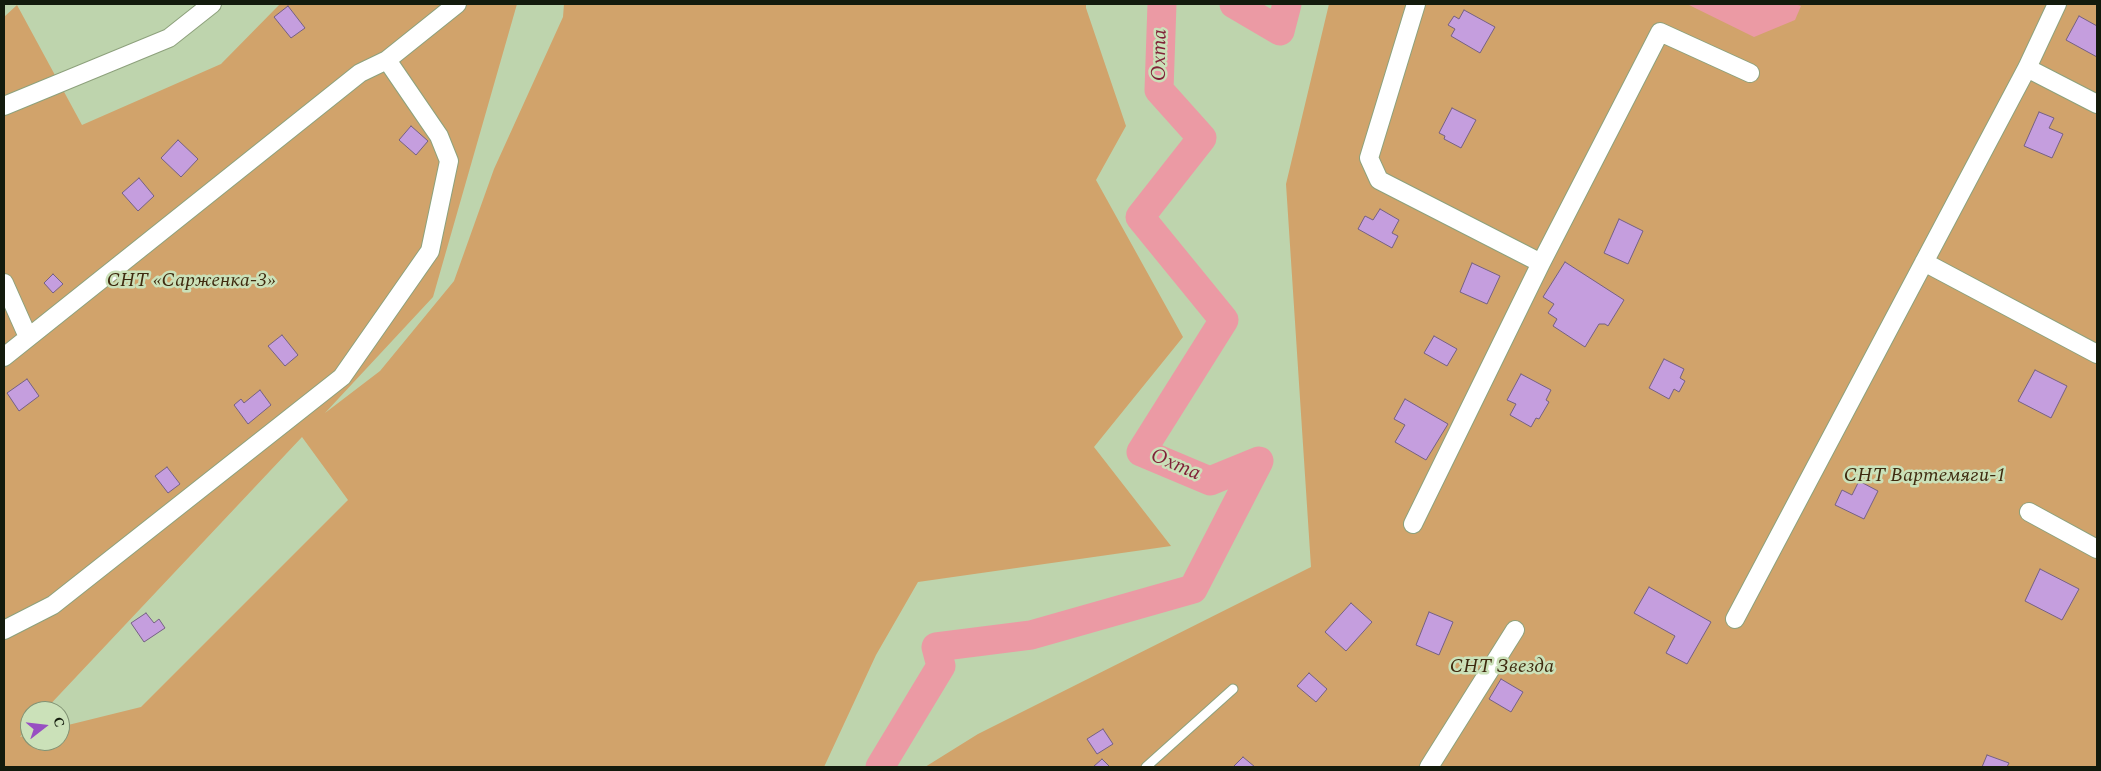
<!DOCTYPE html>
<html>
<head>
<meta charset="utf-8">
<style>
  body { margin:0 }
  #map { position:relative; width:2101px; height:771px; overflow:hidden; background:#bed4ad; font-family:Spectral,serif }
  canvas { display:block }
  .frame { position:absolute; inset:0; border:5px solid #131b0d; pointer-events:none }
  .north { position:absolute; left:20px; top:701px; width:50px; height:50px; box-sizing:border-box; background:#cbe1b9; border:1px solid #819274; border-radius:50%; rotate:74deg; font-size:14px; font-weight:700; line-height:20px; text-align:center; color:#131b0d }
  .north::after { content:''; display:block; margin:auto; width:18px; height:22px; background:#984fc2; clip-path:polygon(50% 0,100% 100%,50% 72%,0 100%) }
</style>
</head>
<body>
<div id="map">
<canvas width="2101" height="771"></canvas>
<div class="frame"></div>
<div class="north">С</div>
</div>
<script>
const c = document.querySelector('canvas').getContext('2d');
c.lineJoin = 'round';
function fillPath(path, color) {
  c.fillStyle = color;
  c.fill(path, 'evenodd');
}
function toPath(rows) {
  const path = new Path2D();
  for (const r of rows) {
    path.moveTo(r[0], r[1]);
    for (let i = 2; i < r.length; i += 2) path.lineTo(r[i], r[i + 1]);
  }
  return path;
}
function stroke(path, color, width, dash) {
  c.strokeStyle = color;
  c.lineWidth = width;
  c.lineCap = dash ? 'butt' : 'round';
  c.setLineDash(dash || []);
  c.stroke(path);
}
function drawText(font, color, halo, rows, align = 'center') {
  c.font = font + ' Spectral,serif';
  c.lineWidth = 5;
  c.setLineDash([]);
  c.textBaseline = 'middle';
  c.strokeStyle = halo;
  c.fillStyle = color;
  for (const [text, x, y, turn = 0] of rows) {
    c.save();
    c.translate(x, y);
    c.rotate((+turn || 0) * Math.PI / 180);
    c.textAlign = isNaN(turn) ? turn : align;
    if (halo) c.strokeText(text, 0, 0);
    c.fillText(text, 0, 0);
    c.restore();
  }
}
fillPath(toPath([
  [280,4,517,4,433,297,325,413,380,371,454,281,494,169,563,17,564,4,1086,4,1086,8,1126,126,1096,180,1183,337,1094,447,1171,546,918,582,876,655,824,767,4,767,4,17,17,5,82,125,221,64],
  [302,437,348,500,141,707,60,727,60,741,30,741,30,734,20,737,30,725,30,711,44,711],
  [1329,4,2097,4,2097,767,925,767,978,734,1311,567,1286,184]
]), '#d1a36b');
fillPath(toPath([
  [1687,4,1795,4,1801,6,1795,20,1754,37]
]), '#eb9aa4');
stroke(toPath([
  [1234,4,1280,31,1287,4],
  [880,767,941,666,936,647,1031,635,1193,589,1259,461,1210,481,1141,452,1224,320,1140,217,1202,138,1159,90,1162,4]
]), '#eb9aa4', 29);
const building = toPath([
  [288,6,305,28,291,38,274,17,288,6],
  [1464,10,1495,27,1480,53,1451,36,1455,29,1448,25,1454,16,1459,19,1464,10],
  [2079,16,2097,26,2097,57,2066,40,2079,16],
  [1452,108,1476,120,1461,148,1444,139,1445,136,1439,133,1452,108],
  [2039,112,2054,118,2049,128,2063,134,2052,158,2024,146,2039,112],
  [411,126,428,141,416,155,399,140,411,126],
  [178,140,198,159,181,177,161,158,178,140],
  [139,178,154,196,138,211,122,193,139,178],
  [1380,209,1399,220,1392,233,1398,236,1392,248,1358,229,1365,216,1373,220,1380,209],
  [1619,219,1643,231,1628,264,1604,253,1619,219],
  [1565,262,1624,300,1608,326,1605,324,1599,324,1585,347,1553,326,1557,319,1548,313,1554,304,1543,297,1565,262],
  [1472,263,1500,276,1487,304,1460,292,1472,263],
  [53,274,63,284,53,293,44,283,53,274],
  [282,335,298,355,285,366,268,346,282,335],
  [1434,336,1457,349,1447,366,1424,353,1434,336],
  [1664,359,1684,369,1680,378,1685,381,1679,392,1674,389,1669,399,1649,388,1664,359],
  [2035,370,2067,386,2051,418,2018,401,2035,370],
  [1521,374,1551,390,1546,400,1549,402,1539,419,1536,418,1531,427,1510,415,1516,404,1507,400,1521,374],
  [27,379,39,396,19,411,7,393,27,379],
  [260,390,271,405,248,424,234,405,241,399,244,403,260,390],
  [1405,399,1448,424,1426,460,1395,442,1405,425,1394,419,1405,399],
  [167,467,180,484,168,493,155,476,167,467],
  [1859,481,1878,491,1864,519,1835,505,1842,490,1852,495,1859,481],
  [2040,569,2079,589,2062,620,2025,601,2040,569],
  [1649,587,1711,622,1687,664,1666,653,1675,636,1634,613,1649,587],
  [1351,603,1372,622,1346,651,1325,632,1351,603],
  [1429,612,1453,622,1439,655,1416,645,1429,612],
  [146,613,154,623,159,619,165,628,144,642,131,623,146,613],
  [1309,673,1327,689,1316,702,1297,686,1309,673],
  [1501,679,1523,692,1511,712,1489,699,1501,679],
  [1103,729,1113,744,1097,754,1087,739,1103,729],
  [1987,755,2009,763,2007,767,1982,767,1987,755],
  [1243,757,1255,767,1233,767,1243,757],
  [1102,759,1110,767,1093,767,1102,759]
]);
fillPath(building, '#c59ede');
stroke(building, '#756183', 1);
const lane = toPath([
  [1146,767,1233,689]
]);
const street = toPath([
  [1416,4,1369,158,1379,180,1541,263],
  [2027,68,2097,104],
  [4,106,169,38,212,4],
  [1924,262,2097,354],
  [4,283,28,337],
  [4,357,360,73,387,60,457,4],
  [2029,512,2097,549],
  [1413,524,1541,263,1660,32,1750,73],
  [1735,619,2027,68,2057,4],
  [4,630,53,605,342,377,430,251,449,161,439,136,387,60],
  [1429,767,1515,630]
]);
stroke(lane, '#8da17c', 11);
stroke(street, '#8da17c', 20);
stroke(lane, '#fff', 9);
stroke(street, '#fff', 18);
drawText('italic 20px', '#3f2a0f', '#cbe1b9', [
  ["СНТ «Сарженка-3»",191,282],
  ["СНТ Вартемяги-1",1925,477],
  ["СНТ Звезда",1502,668]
]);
drawText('italic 21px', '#802238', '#cbe1b9', [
  ["Охта",1161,55,-89],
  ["Охта",1175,466,23]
]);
</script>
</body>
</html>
